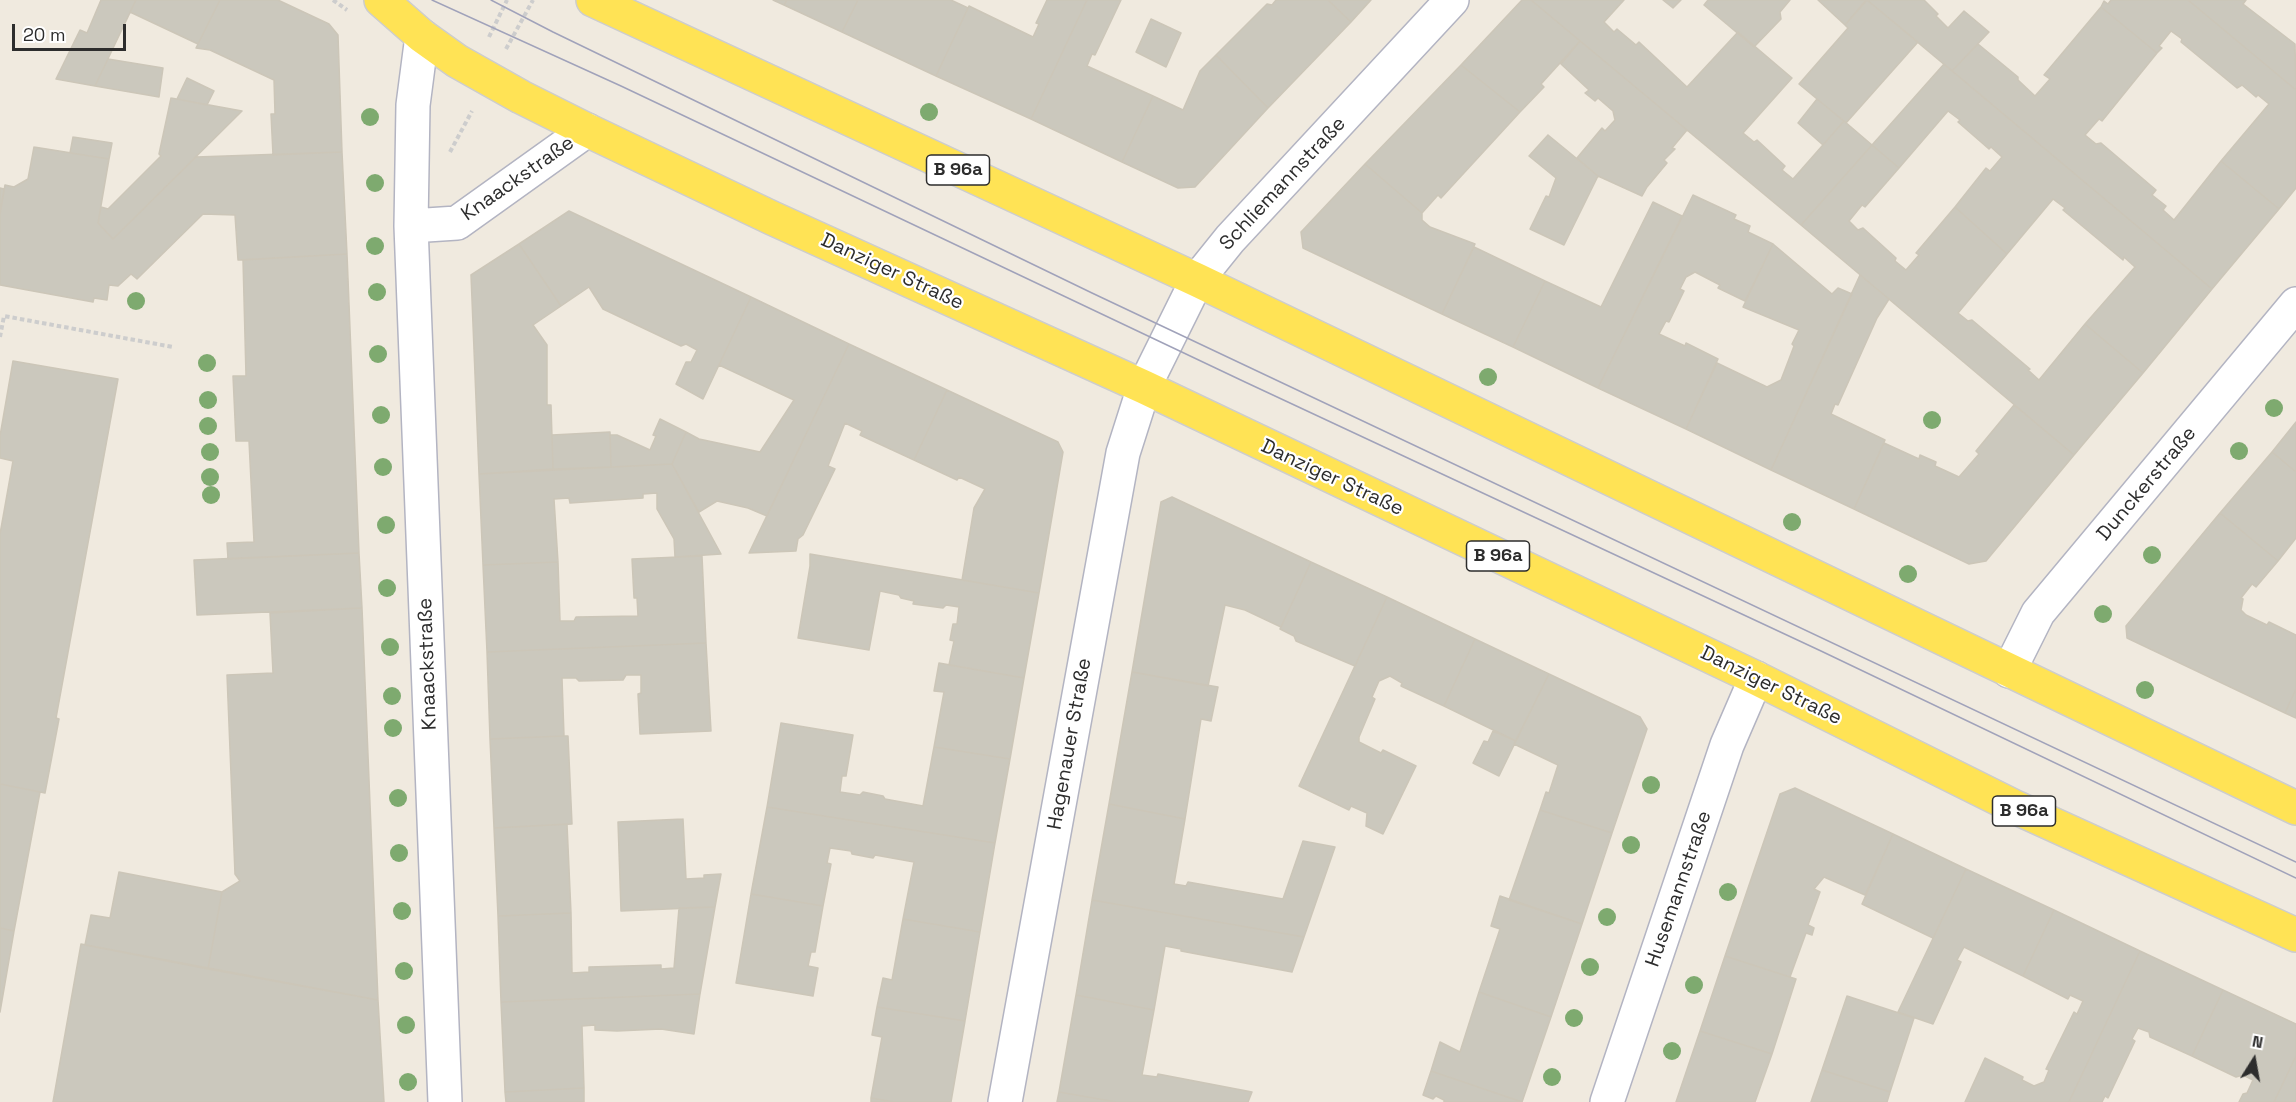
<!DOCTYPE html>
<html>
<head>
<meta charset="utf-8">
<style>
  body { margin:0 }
  #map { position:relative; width:2296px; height:1102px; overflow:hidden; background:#f0eadf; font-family:"Space Grotesk",sans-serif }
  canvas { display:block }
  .north { position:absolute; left:2224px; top:1030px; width:60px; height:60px; -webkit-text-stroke:4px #fff; paint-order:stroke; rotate:11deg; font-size:16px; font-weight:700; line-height:24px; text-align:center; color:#2d2d2d }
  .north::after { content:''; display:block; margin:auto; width:21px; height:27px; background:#2d2d2d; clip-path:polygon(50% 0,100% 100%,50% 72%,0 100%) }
  .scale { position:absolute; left:12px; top:24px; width:114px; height:27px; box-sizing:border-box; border:3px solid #2d2d2d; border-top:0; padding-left:8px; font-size:18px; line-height:21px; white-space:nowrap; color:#2d2d2d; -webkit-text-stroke:4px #fff; paint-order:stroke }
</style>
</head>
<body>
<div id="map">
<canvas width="2296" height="1102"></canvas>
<div class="north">N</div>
<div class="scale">20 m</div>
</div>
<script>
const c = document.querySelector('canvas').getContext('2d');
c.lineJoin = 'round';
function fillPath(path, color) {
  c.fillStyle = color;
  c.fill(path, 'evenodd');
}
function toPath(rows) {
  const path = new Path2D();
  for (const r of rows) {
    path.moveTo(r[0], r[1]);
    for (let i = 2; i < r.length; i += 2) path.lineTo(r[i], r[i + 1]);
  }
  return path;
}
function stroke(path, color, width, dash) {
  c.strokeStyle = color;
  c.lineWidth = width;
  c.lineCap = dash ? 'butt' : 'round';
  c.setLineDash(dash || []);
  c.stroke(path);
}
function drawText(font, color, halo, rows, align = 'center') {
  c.font = font + ' "Space Grotesk",sans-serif';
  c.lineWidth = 4.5;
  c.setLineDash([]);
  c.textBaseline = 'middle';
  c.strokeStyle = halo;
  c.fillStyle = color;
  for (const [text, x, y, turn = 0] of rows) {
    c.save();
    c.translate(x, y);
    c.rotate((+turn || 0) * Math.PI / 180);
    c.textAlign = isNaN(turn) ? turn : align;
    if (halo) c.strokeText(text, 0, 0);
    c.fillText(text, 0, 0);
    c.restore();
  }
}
const building = toPath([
  [101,0,136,0,95,86,56,79,80,30,87,33,101,0],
  [136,0,220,0,198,44,130,12,136,0],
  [220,0,278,0,329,24,338,35,342,152,273,155,271,114,275,114,274,80,210,50,196,48,220,0],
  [773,0,787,0,784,5,773,0],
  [787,0,858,0,842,32,784,5,787,0],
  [858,0,951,0,968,8,936,76,842,32,858,0],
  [1047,0,1087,0,1031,119,936,76,969,6,1033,37,1039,24,1036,23,1047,0],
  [1087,0,1121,0,1095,55,1092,54,1087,66,1153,96,1122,162,1031,119,1087,0],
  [1276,0,1328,0,1351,22,1268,108,1216,55,1267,4,1272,5,1276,0],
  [1328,0,1371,0,1351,22,1328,0],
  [1522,0,1531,0,1580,41,1541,84,1544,87,1520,112,1461,65,1522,0],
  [1531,0,1624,0,1604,22,1614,32,1617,29,1636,45,1639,42,1687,87,1738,32,1792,78,1743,133,1754,142,1757,140,1785,166,1782,170,1793,179,1844,121,1872,145,1801,225,1531,0],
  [1663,0,1681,0,1673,8,1663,0],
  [1708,0,1790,0,1780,12,1781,19,1754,47,1704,5,1708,0],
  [1818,0,1866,0,1845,25,1818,0],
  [1867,0,1918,42,1846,123,1799,84,1848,28,1845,25,1867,0],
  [1867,0,1924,0,1938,14,1936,16,1948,28,1964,11,1989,32,1952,71,1867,0],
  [2111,0,2188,0,2296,90,2296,188,2279,209,2221,161,2269,104,2258,95,2256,97,2242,85,2237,88,2181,42,2182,39,2171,31,2159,46,2162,48,2157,53,2101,7,2104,1,2108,4,2111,0],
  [2188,0,2246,0,2243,4,2295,44,2296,90,2188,0],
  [2101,7,2157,53,2102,121,2099,119,2085,135,2096,144,2101,143,2156,190,2152,195,2166,206,2163,210,2174,220,2221,161,2279,209,2212,289,1952,71,1978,44,2018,77,2018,80,2035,96,2050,79,2044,75,2101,7],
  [1151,19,1181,33,1166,67,1136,52,1151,19],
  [1580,41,1687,130,1672,148,1675,149,1664,160,1667,163,1647,187,1642,196,1598,176,1577,158,1602,128,1605,131,1615,120,1613,111,1598,98,1595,101,1585,93,1589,90,1561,64,1580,41],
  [1216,55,1268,108,1195,187,1178,188,1122,162,1153,96,1183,110,1200,71,1216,55],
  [108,59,163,68,159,97,95,86,108,59],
  [1944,64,2212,289,2143,373,2085,324,2135,267,2124,257,2123,260,2063,210,2065,208,2053,199,2007,254,1955,207,1986,168,1990,171,2002,157,1991,147,1989,149,1958,122,1960,120,1948,111,1899,168,1872,145,1944,64],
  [1461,65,1520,112,1441,198,1438,195,1422,213,1365,164,1461,65],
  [187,78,214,91,207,105,177,99,187,78],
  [171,98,242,111,113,239,98,223,101,207,108,209,161,156,159,154,171,98],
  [1817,99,1844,121,1823,145,1798,123,1817,99],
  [1548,135,1598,176,1564,245,1530,229,1546,196,1549,197,1556,178,1529,156,1548,135],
  [73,137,112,143,109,159,70,153,73,137],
  [1872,145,1899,168,1865,207,1862,205,1849,221,1858,230,1863,228,1896,258,1895,261,1906,270,1919,255,1916,253,1955,207,2007,254,1958,313,1968,321,1972,320,2030,369,2028,370,2039,380,2085,324,2143,373,2074,455,1801,225,1872,145],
  [34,147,109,159,98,223,113,239,196,157,342,152,347,254,238,260,235,215,203,214,137,279,131,274,118,286,109,285,107,300,94,298,93,302,0,285,0,214,5,185,14,187,28,179,34,147],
  [1365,164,1422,213,1422,220,1430,227,1475,244,1442,314,1303,248,1301,232,1365,164],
  [0,188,4,189,0,214,0,188],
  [1693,195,1736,215,1734,219,1750,226,1748,232,1773,244,1745,301,1718,288,1720,285,1695,272,1686,277,1680,289,1684,291,1669,322,1666,321,1659,334,1685,346,1686,343,1718,359,1686,429,1598,388,1693,195],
  [1653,202,1682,216,1598,388,1513,347,1545,281,1601,307,1653,202],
  [569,211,751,297,703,399,676,384,686,362,691,362,697,350,686,344,681,346,603,309,589,287,561,306,519,244,569,211],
  [519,244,561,306,533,325,547,345,547,405,551,405,553,469,479,474,471,275,519,244],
  [1773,244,1832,294,1838,288,1852,294,1771,470,1686,429,1717,363,1767,387,1781,380,1794,346,1792,344,1799,330,1743,307,1773,244],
  [1474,247,1545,281,1513,347,1442,314,1474,247],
  [347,254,359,553,228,559,227,543,254,542,249,441,236,441,233,376,246,376,243,260,347,254],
  [1860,275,1889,299,1877,318,1838,405,1835,404,1831,414,1885,440,1854,509,1771,470,1860,275],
  [751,297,849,344,767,516,748,508,717,501,699,512,672,464,686,432,699,439,760,452,794,400,719,365,751,297],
  [849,344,947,390,914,460,860,435,862,431,845,423,828,466,835,469,803,535,798,539,796,551,749,553,849,344],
  [13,361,118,379,56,718,59,719,45,793,0,784,0,534,13,461,0,458,0,436,13,361],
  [947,390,1058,442,1063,452,1039,593,962,580,974,508,985,489,959,477,957,480,914,460,947,390],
  [2014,405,2074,455,1986,561,1969,564,1854,509,1884,443,1919,459,1920,455,1936,462,1935,466,1959,477,1979,454,1976,451,2014,405],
  [660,419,686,432,672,464,611,467,610,435,617,435,650,450,656,436,653,435,660,419],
  [2296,422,2296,472,2272,452,2296,422],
  [610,432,611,467,553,469,552,435,610,432],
  [2272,452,2296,472,2296,538,2278,561,2220,513,2272,452],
  [672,464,721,554,675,557,674,539,657,509,657,493,643,494,643,498,570,503,569,498,554,499,558,562,483,565,479,474,672,464],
  [1172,497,1311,562,1281,627,1245,610,1225,605,1208,686,1132,672,1161,502,1172,497],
  [2220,513,2278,561,2256,587,2252,584,2241,598,2243,599,2241,610,2246,615,2267,625,2269,622,2296,635,2296,689,2285,713,2127,638,2126,626,2220,513],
  [359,553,362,608,197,615,194,560,359,553],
  [810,554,1039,593,1024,678,949,665,954,641,950,640,953,624,957,624,959,607,946,605,943,608,913,604,914,601,901,598,899,595,880,591,869,650,798,638,810,566,810,554],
  [702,556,706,643,487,652,483,565,558,562,560,621,574,621,576,617,638,616,637,598,634,598,632,559,702,556],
  [1311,562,1387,597,1355,666,1296,641,1294,636,1280,629,1311,562],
  [1387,597,1475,639,1444,706,1401,686,1402,683,1390,676,1379,681,1372,697,1375,699,1359,737,1359,742,1381,753,1383,750,1416,766,1383,834,1366,826,1367,813,1351,806,1349,810,1299,786,1387,597],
  [362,608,378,1000,208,969,222,892,240,881,235,874,227,675,273,673,270,613,362,608],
  [1475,639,1549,674,1516,741,1444,706,1475,639],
  [706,643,711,731,640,734,638,694,641,693,641,675,626,675,623,680,579,681,576,678,562,678,564,736,490,739,487,652,706,643],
  [939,663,1024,678,1010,759,934,747,944,692,934,691,939,663],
  [1132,672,1218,687,1211,721,1201,719,1185,819,1109,804,1132,672],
  [1549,674,1640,717,1647,729,1612,833,1540,810,1546,792,1549,793,1558,765,1514,744,1549,674],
  [2296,689,2296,718,2285,713,2296,689],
  [781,723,853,735,846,776,842,776,840,792,860,795,863,792,883,796,885,799,923,806,934,747,1010,759,995,843,767,807,781,723],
  [1493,731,1516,741,1499,776,1473,763,1484,741,1488,742,1493,731],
  [564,736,568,736,572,824,494,828,490,739,564,736],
  [0,784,40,792,14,931,0,928,0,784],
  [1795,788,1893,834,1865,895,1824,877,1814,889,1820,892,1808,925,1814,928,1812,935,1806,933,1790,977,1725,956,1780,794,1795,788],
  [1109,804,1185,819,1174,884,1186,886,1188,882,1283,899,1303,841,1335,847,1304,937,1092,900,1109,804],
  [767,807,995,843,980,932,903,919,914,862,875,855,873,858,852,854,851,851,830,848,827,863,831,864,823,906,751,894,767,807],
  [1540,810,1612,833,1582,924,1509,900,1540,810],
  [683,819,686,879,704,878,704,875,721,874,715,907,621,911,618,822,683,819],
  [567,824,571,913,498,916,494,828,567,824],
  [1893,834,1966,869,1933,938,1862,904,1893,834],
  [1966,869,2054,910,2023,976,1964,947,1957,960,1961,962,1933,1024,1898,1012,1966,869],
  [119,872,222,892,208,969,85,945,91,915,110,918,119,872],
  [751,894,823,906,815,952,811,952,808,966,818,968,813,996,736,983,751,894],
  [1500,896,1582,924,1551,1017,1479,992,1500,929,1491,926,1500,896],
  [1092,900,1304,937,1292,972,1181,951,1181,949,1165,946,1154,1010,1076,995,1092,900],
  [715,907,700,994,501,1002,498,916,571,913,572,973,589,972,589,967,661,965,661,969,674,968,679,908,715,907],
  [2054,910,2140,951,2069,1102,1965,1102,1985,1058,2023,1077,2022,1080,2034,1086,2044,1082,2049,1070,2046,1069,2074,1012,2077,1014,2083,1001,2070,995,2068,999,2023,976,2054,910],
  [903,919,980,932,965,1021,877,1007,883,978,892,980,903,919],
  [0,928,14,931,0,1012,0,928],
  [81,944,378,1000,384,1102,53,1102,81,944],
  [2140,951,2223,990,2192,1056,2150,1037,2149,1032,2138,1028,2132,1039,2135,1041,2108,1098,2105,1096,2102,1102,2069,1102,2140,951],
  [1725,956,1796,979,1772,1054,1700,1031,1725,956],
  [2223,990,2296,1024,2296,1056,2274,1102,2239,1102,2243,1094,2247,1093,2253,1080,2243,1075,2236,1077,2192,1056,2223,990],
  [1479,992,1551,1017,1522,1102,1431,1071,1440,1042,1460,1052,1479,992],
  [700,994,694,1034,661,1029,617,1031,595,1030,595,1025,582,1026,584,1088,505,1092,501,1002,700,994],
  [1076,995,1154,1010,1142,1075,1157,1077,1158,1074,1252,1092,1248,1102,1116,1102,1059,1092,1076,995],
  [1847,996,1914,1018,1890,1092,1822,1070,1847,996],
  [877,1007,965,1021,951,1102,894,1102,871,1098,882,1037,872,1035,877,1007],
  [1700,1031,1772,1054,1755,1102,1676,1102,1700,1031],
  [2296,1056,2296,1102,2274,1102,2296,1056],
  [1822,1070,1890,1092,1887,1102,1811,1102,1822,1070],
  [1431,1071,1522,1102,1444,1102,1444,1100,1436,1096,1433,1099,1423,1095,1431,1071],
  [584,1088,584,1102,506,1102,505,1092,584,1088],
  [1059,1092,1116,1102,1057,1102,1059,1092],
  [871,1098,894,1102,871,1102,871,1098]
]);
fillPath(building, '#cbc8bd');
stroke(building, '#ccc6b8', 1.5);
const minor = toPath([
  [422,36,413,105,411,226,445,1102],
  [411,226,457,223,587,130],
  [2009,671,2038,613,2296,304],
  [1005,1102,1123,453,1144,387,1197,280,1230,239,1452,0],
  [1607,1102,1727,745,1756,678]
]);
const primary = toPath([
  [381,0,422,36,457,61,521,97,587,130,772,218,1144,387,1756,678,2017,808,2296,935],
  [593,0,1197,280,2296,808]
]);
stroke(minor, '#b3b4c2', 36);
stroke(primary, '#cdcdcd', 36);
stroke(toPath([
  [333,0,347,10],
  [489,37,507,0],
  [506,49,533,0],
  [450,152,472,111],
  [0,337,4,316,173,347]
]), '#cdcdcd', 4, [4.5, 3]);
stroke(minor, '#fff', 33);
stroke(primary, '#ffe355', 33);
stroke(toPath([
  [432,0,621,86,1245,382,1821,651,2296,878],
  [491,0,553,32,1092,293,2296,862]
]), '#a0a2ba', 1.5);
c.fillStyle = '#7eaa6f';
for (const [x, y] of [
  [929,112],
  [370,117],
  [375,183],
  [375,246],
  [377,292],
  [136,301],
  [378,354],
  [207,363],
  [1488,377],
  [208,400],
  [2274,408],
  [381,415],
  [1932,420],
  [208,426],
  [2239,451],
  [210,452],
  [383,467],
  [210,477],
  [211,495],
  [1792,522],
  [386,525],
  [2152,555],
  [1908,574],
  [387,588],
  [2103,614],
  [390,647],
  [2145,690],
  [392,696],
  [393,728],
  [1651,785],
  [398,798],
  [1631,845],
  [399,853],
  [1728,892],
  [402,911],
  [1607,917],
  [1590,967],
  [404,971],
  [1694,985],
  [1574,1018],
  [406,1025],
  [1672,1051],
  [1552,1077],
  [408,1082]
]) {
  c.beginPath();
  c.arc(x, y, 9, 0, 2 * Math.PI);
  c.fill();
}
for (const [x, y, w] of [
  [958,170,63],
  [1498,556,63],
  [2024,811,63]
]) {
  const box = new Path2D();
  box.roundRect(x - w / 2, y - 15, w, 30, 4.5);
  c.fillStyle = '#fff';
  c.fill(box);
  stroke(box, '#2d2d2d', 1.5);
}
drawText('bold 18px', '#2d2d2d', null, [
  ["B 96a",958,170],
  ["B 96a",1498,556],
  ["B 96a",2024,811]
]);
drawText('20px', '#2d2d2d', '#fff', [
  ["Knaackstraße",518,179,-35],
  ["Schliemannstraße",1283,184,-47],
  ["Danziger Straße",892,272,25],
  ["Danziger Straße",1332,478,25],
  ["Dunckerstraße",2147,484,-50],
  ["Knaackstraße",428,664,-92],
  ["Danziger Straße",1771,686,26],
  ["Hagenauer Straße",1070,744,-80],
  ["Husemannstraße",1679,889,-71]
]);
</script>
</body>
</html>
